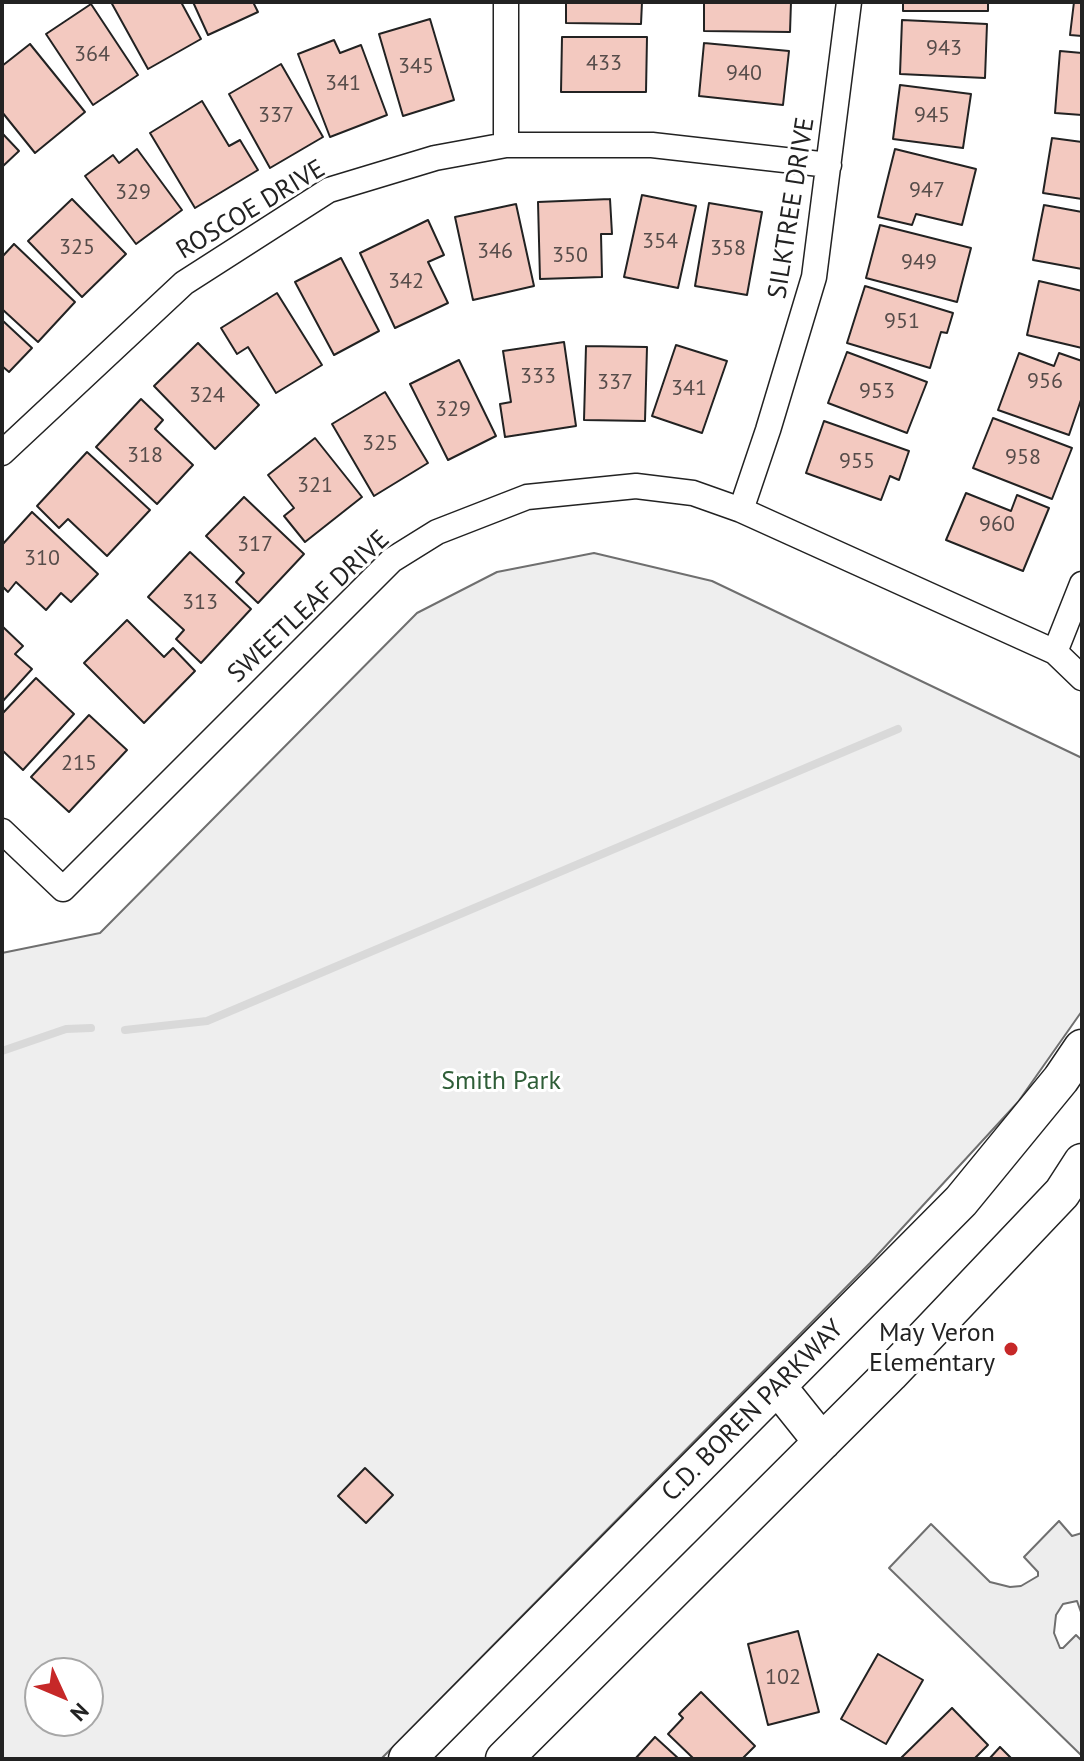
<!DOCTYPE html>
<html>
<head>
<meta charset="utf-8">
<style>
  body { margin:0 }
  #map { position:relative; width:1084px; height:1761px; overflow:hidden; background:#fff; font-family:"PT Sans",sans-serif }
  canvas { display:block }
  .frame { position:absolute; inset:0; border:4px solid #222; pointer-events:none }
  .north { position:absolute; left:24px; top:1657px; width:80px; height:80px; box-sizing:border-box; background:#fff; border:2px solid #a7a7a7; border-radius:50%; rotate:134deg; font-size:22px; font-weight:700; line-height:32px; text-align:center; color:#222 }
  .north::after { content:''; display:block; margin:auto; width:28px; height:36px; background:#c62828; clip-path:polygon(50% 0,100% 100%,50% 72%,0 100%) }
</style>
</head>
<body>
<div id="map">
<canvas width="1084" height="1761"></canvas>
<div class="frame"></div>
<div class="north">N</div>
</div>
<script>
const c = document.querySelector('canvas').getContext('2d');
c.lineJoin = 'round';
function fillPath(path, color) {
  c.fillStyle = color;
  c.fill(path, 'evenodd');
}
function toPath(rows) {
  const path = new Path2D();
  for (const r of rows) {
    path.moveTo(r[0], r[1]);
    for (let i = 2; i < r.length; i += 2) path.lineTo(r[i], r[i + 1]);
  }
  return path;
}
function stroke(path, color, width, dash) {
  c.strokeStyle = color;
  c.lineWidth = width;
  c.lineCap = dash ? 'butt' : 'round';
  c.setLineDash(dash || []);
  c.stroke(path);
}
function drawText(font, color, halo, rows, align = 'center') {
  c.font = font + ' "PT Sans",sans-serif';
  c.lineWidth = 6;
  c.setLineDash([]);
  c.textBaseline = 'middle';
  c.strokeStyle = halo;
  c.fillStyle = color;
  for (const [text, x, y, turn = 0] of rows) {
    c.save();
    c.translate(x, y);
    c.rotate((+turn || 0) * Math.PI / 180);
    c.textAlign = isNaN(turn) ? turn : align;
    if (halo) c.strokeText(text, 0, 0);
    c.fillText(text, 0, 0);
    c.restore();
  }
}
const green = toPath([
  [594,553,712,581,1082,758,1082,1011,1018,1102,870,1263,381,1759,2,1759,2,953,100,933,417,613,497,572,594,553],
  [40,1673,88,1673,88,1721,40,1721,40,1673]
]);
fillPath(green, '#eee');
stroke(green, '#6f6f6f', 2);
const parking = toPath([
  [1059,1521,1072,1536,1082,1533,1082,1615,1077,1601,1063,1604,1056,1615,1054,1633,1060,1648,1063,1648,1076,1635,1082,1641,1082,1756,889,1568,931,1524,990,1582,1010,1587,1021,1586,1038,1576,1038,1572,1024,1557,1059,1521]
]);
fillPath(parking, '#ededed');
stroke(parking, '#6f6f6f', 2);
stroke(toPath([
  [125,1030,207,1021,898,729],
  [2,1051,66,1029,91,1028]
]), '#d9d9d9', 8);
const building = toPath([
  [111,2,181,2,201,39,148,69,111,2],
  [193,2,253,2,258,12,208,35,193,2],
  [566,2,642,2,641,24,566,23,566,2],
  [704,2,791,2,790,32,704,31,704,2],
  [903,2,988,2,988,11,903,11,903,2],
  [1074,2,1082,2,1082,36,1070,35,1074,2],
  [91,4,138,75,93,105,46,34,91,4],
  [430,19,454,100,403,116,379,34,430,19],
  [902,20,987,24,985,78,900,74,902,20],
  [562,37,647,37,646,92,561,92,562,37],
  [334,40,340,53,361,45,387,115,330,137,298,54,334,40],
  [704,43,789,51,783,105,699,96,704,43],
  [30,44,85,112,35,153,2,112,2,66,30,44],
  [1060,51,1082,53,1082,115,1055,113,1060,51],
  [281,64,323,137,270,168,229,94,281,64],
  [900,85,971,94,963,148,893,139,900,85],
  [202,101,229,146,240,140,258,170,195,208,150,133,202,101],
  [2,133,19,151,2,167,2,133],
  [1052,138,1082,142,1082,199,1043,193,1052,138],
  [137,149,182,210,136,244,85,176,113,155,119,163,137,149],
  [895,149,976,169,962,225,916,214,912,225,878,217,895,149],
  [642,195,696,206,678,288,624,277,642,195],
  [72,199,126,254,82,297,28,241,72,199],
  [610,199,612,234,601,234,602,277,540,279,538,202,610,199],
  [709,203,762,212,747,295,695,286,709,203],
  [516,204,534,286,473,300,455,217,516,204],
  [1044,205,1082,212,1082,269,1033,260,1044,205],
  [428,220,444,255,428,262,448,303,395,328,360,253,428,220],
  [880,225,971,248,957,302,866,278,880,225],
  [14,244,75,302,38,342,2,309,2,257,14,244],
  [341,258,379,331,334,355,295,282,341,258],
  [1039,281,1082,291,1082,348,1027,335,1039,281],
  [865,286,953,313,947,333,941,332,930,368,847,343,865,286],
  [277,293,322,365,276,393,248,347,237,354,221,328,277,293],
  [2,320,32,348,9,372,2,366,2,320],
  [564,342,576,426,505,437,500,404,511,402,503,351,564,342],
  [198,343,259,405,215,449,154,386,198,343],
  [676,345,727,361,702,433,652,416,676,345],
  [586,346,647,347,645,421,584,420,586,346],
  [847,352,927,382,907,433,828,403,847,352],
  [1019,353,1054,366,1059,353,1082,361,1082,397,1069,435,998,410,1019,353],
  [459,360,496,436,448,460,410,384,459,360],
  [385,392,428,463,374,496,332,424,385,392],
  [141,399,163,420,155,429,193,465,157,504,96,447,141,399],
  [993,418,1072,448,1052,499,973,468,993,418],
  [824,421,909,451,899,480,890,476,881,500,806,473,824,421],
  [315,438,362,497,305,542,284,516,294,508,268,475,315,438],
  [87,452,150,510,107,556,68,519,59,528,37,506,87,452],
  [966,493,1011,511,1017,495,1049,508,1023,571,946,540,966,493],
  [244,497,304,554,258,603,236,582,244,573,206,536,244,497],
  [32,512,98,574,71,602,61,593,46,610,16,582,8,592,2,586,2,545,32,512],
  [190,552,251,609,201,663,176,639,184,630,148,597,190,552],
  [127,620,164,657,173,648,195,671,144,723,84,663,127,620],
  [2,626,23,646,15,654,32,669,2,702,2,626],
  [36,678,74,714,23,770,2,750,2,714,36,678],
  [89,715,127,750,69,812,31,777,89,715],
  [365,1468,393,1495,366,1523,338,1496,365,1468],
  [798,1631,819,1712,768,1725,748,1644,798,1631],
  [878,1654,923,1680,886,1744,841,1719,878,1654],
  [701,1692,755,1746,742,1759,694,1759,668,1734,683,1718,679,1714,701,1692],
  [952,1708,988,1745,974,1759,900,1759,952,1708],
  [655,1737,679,1759,635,1759,655,1737],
  [1000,1747,1012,1759,989,1759,1000,1747]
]);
fillPath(building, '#f3c9c0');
stroke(building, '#222', 2);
const street = toPath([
  [506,145,506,2],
  [2,453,184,283,329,190,435,158,506,145,652,145,829,165],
  [741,510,768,430,814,277,849,2],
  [1055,652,1082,584],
  [2,831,63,889,392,560,437,532,527,497,636,486,693,493,741,510,1055,652,1082,678]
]);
const secondary = toPath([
  [778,1387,822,1442],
  [407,1759,961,1201,1061,1079,1082,1048],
  [504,1759,890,1374,1062,1193,1082,1162]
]);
stroke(street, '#222', 27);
stroke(secondary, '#222', 39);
stroke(street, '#fff', 24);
stroke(secondary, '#fff', 36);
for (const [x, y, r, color] of [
  [1011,1349,8,"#c62828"]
]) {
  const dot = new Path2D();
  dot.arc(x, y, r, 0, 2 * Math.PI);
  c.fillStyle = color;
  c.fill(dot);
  stroke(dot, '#fff', 3);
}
drawText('22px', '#564c4a', null, [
  ["943",944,49],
  ["364",92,55],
  ["433",604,64],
  ["345",416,67],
  ["940",744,74],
  ["341",343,84],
  ["337",276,116],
  ["945",932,116],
  ["947",927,191],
  ["329",133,193],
  ["354",660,242],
  ["325",77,248],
  ["358",728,249],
  ["346",495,252],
  ["350",570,256],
  ["949",919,263],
  ["342",406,282],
  ["951",902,322],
  ["333",538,377],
  ["956",1045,382],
  ["337",615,383],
  ["341",689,389],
  ["953",877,392],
  ["324",207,396],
  ["329",453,410],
  ["325",380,444],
  ["318",145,456],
  ["958",1023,458],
  ["955",857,462],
  ["321",315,486],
  ["960",997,525],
  ["317",255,545],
  ["310",42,559],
  ["313",200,603],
  ["215",79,764],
  ["102",783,1678]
]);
drawText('26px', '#222', '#fff', [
  ["SILKTREE DRIVE",792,208,-81],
  ["ROSCOE DRIVE",251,210,-31],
  ["SWEETLEAF DRIVE",309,607,-43],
  ["C.D. BOREN PARKWAY",753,1411,-45]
]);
drawText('26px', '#2f5e38', '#fff', [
  ["Smith Park",501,1082]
]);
drawText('26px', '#222', '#fff', [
  ["May Veron",995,1334],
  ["Elementary",995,1364]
], 'right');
</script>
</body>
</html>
